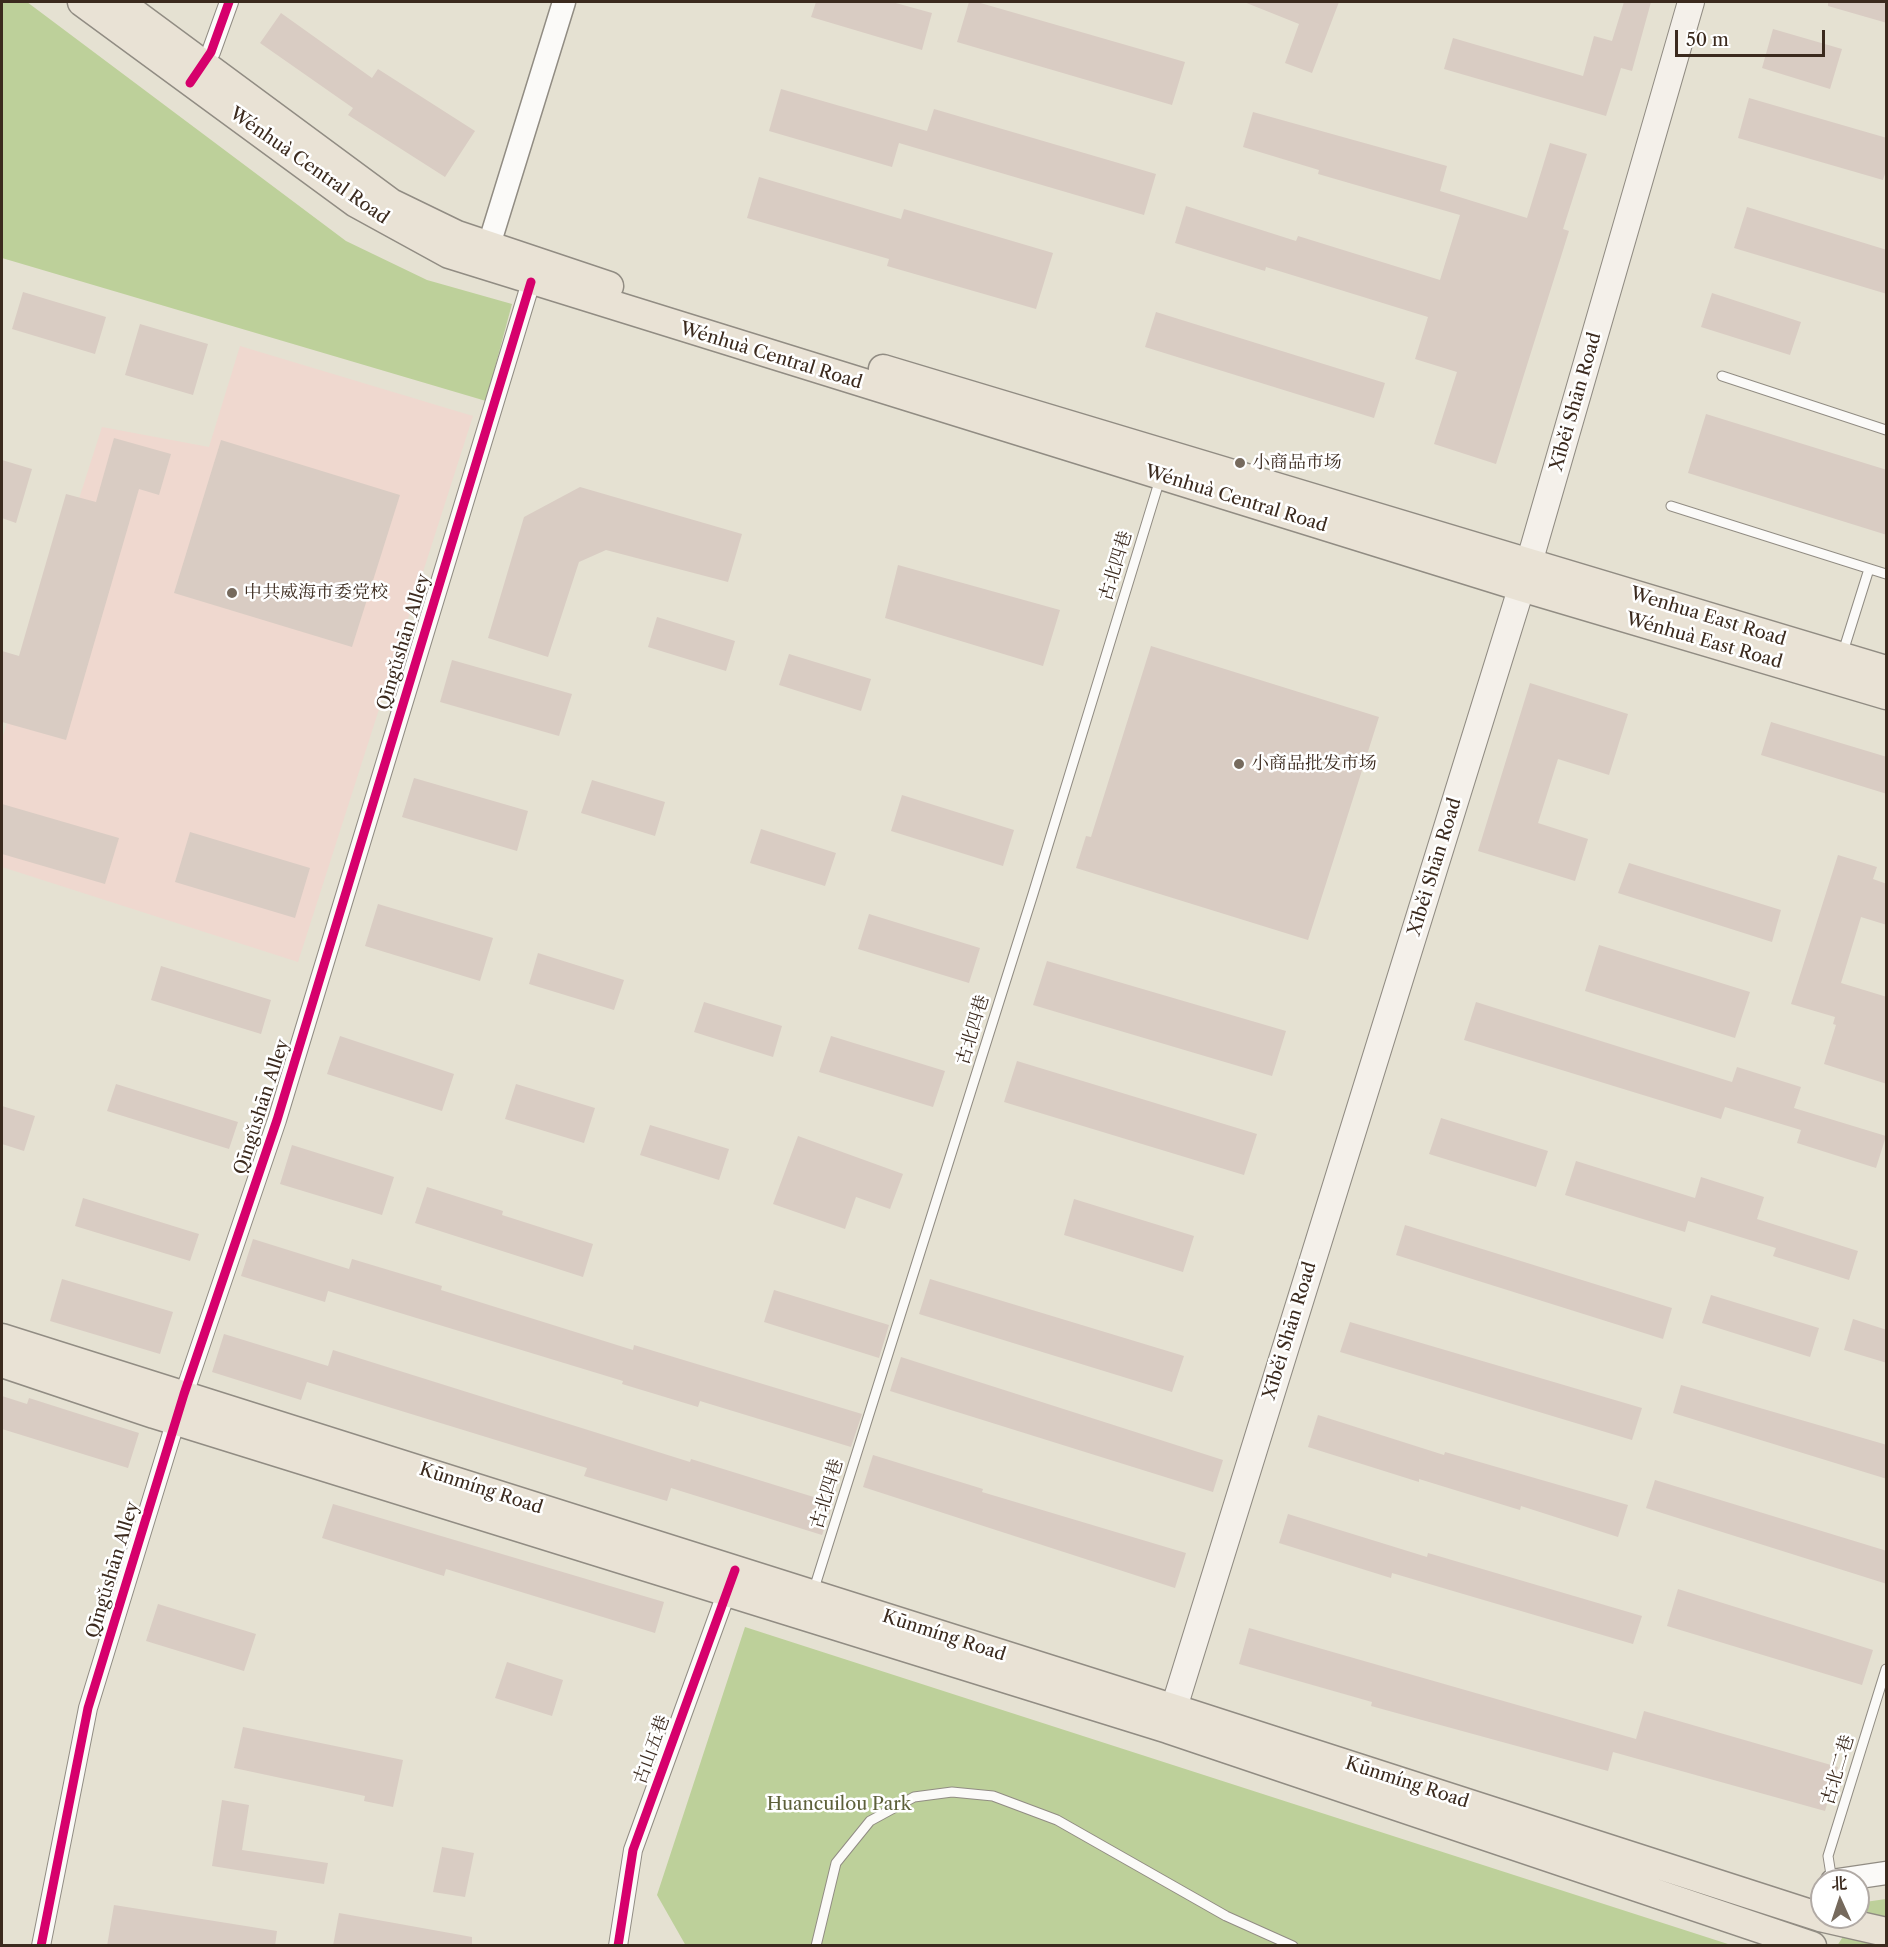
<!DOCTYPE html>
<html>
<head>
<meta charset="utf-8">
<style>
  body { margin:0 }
  #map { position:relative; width:1888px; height:1947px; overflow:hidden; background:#e5e1d2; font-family:"Libre Caslon Text","Noto Serif SC",serif }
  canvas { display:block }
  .frame { position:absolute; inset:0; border:3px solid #3b2a1e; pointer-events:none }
  .north { position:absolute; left:1810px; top:1869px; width:60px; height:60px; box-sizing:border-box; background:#fff; border:2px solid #b1aaa5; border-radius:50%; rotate:357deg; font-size:16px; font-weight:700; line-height:24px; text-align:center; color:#3b2a1e }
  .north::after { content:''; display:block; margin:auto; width:21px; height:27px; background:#766a5d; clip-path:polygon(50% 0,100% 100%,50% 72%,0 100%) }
  .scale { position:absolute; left:1675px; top:30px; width:150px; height:27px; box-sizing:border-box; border:3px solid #3b2a1e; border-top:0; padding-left:8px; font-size:18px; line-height:21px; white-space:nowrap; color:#3b2a1e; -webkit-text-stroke:4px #fff; paint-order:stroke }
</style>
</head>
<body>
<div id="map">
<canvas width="1888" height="1947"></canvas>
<div class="frame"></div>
<div class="north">北</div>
<div class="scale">50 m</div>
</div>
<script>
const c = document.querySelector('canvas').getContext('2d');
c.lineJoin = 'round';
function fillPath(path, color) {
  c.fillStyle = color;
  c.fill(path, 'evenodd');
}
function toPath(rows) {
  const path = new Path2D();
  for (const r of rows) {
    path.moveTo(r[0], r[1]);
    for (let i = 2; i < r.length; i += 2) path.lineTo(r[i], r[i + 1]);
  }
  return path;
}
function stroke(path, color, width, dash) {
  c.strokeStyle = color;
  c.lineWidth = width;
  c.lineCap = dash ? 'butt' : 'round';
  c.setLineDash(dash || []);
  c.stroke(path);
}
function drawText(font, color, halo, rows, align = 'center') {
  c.font = font + ' "Libre Caslon Text","Noto Serif SC",serif';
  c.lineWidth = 5;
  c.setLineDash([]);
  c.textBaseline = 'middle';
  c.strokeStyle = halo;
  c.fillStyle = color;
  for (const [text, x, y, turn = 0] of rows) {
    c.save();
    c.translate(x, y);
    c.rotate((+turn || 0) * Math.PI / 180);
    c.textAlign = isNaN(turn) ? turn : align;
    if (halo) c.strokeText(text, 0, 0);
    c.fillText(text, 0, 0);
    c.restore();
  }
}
fillPath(toPath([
  [240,346,473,416,298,962,2,867,2,739,102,427,209,447]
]), '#efd8cf');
fillPath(toPath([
  [2,2,27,2,346,241,427,280,512,304,486,401,2,258],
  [745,1627,1731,1945,686,1946,657,1895],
  [1886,1899,1886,1945,1837,1946,1865,1902]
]), '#bdd09a');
fillPath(toPath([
  [816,2,892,2,932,13,922,50,811,17],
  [969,2,977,2,1185,62,1172,105,957,42],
  [1244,2,1339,2,1312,73,1285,63,1299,24],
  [1624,2,1651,2,1632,71,1621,68,1606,116,1444,69,1453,38,1583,76,1594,36,1612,41],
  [1828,2,1887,2,1887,23,1828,6],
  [281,13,372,78,378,69,475,131,445,177,348,115,353,108,260,43],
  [1773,29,1842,49,1830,89,1762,68],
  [781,89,927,131,934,109,1156,174,1144,215,899,143,892,167,769,131],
  [1749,98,1887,138,1887,167,1883,180,1738,138],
  [1253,112,1447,166,1440,191,1527,218,1550,143,1587,154,1563,229,1569,231,1496,464,1434,444,1457,372,1415,359,1428,317,1266,267,1265,271,1175,243,1186,206,1296,241,1298,236,1440,280,1460,215,1318,174,1319,170,1243,147],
  [759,177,901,219,904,209,1053,253,1036,309,887,266,889,259,747,218],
  [1747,207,1887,250,1887,294,1734,248],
  [23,292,106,317,95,354,12,329],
  [1712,293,1801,322,1790,355,1701,327],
  [1156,312,1385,383,1374,418,1145,347],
  [140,324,208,344,193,395,125,375],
  [1706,414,1887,470,1887,535,1688,473],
  [114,438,171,454,159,495,139,489,66,740,2,722,2,651,19,656,66,494,96,502],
  [221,440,400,495,352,647,174,593],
  [2,460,32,469,16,523,2,518],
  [580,487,742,534,728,582,606,550,579,562,548,657,488,638,524,517],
  [898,565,1060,610,1043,666,885,618],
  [657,617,735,641,726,671,648,647],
  [1151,646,1379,717,1308,940,1076,868,1086,836,1091,837],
  [789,654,871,679,861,711,779,685],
  [452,660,572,694,559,736,440,702],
  [1530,683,1628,714,1609,775,1558,759,1538,823,1588,839,1575,881,1478,851],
  [1771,722,1887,757,1887,794,1761,755],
  [414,778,528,811,517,851,402,817],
  [592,780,665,802,655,836,581,813],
  [902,795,1014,830,1003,866,891,831],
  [2,804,119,838,105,884,2,854],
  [761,829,836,853,825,886,750,863],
  [190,832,310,868,295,918,175,882],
  [1838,855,1877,867,1873,879,1887,884,1887,925,1861,917,1841,983,1887,997,1887,1084,1824,1064,1836,1025,1833,1024,1835,1017,1791,1004],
  [1629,863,1781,910,1772,942,1618,893],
  [378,904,493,938,480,981,365,946],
  [869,914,980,948,969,983,858,949],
  [1599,945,1750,992,1735,1038,1585,991],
  [538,953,624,980,614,1010,529,984],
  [1047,961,1286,1031,1272,1076,1033,1005],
  [161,966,271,1000,261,1034,151,1000],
  [704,1002,782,1026,773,1057,694,1032],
  [1476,1002,1732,1082,1737,1067,1801,1087,1794,1108,1886,1136,1876,1168,1797,1143,1801,1130,1725,1107,1721,1119,1464,1040],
  [340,1036,454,1074,442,1111,327,1074],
  [831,1036,945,1071,933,1107,819,1072],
  [1017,1061,1257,1134,1244,1175,1004,1102],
  [116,1084,238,1122,229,1149,107,1111],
  [516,1084,595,1108,584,1143,505,1119],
  [2,1106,35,1116,24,1151,2,1144],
  [1441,1118,1548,1151,1536,1187,1429,1154],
  [650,1125,729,1149,719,1180,640,1155],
  [798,1136,903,1174,890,1209,856,1197,845,1229,773,1204],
  [292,1145,394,1177,382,1215,280,1184],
  [1576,1161,1695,1198,1701,1177,1764,1197,1757,1219,1858,1251,1849,1280,1773,1256,1776,1248,1688,1221,1685,1232,1565,1195],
  [427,1187,503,1211,502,1215,593,1244,583,1277,415,1223],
  [83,1198,199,1234,190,1261,75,1226],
  [1074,1199,1194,1236,1183,1272,1064,1235],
  [1405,1225,1672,1308,1663,1339,1396,1255],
  [253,1239,349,1269,352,1259,442,1286,441,1290,633,1350,634,1345,862,1414,851,1447,700,1401,698,1407,622,1384,623,1381,328,1291,325,1302,241,1276],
  [62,1279,173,1312,160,1354,50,1321],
  [930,1279,1184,1356,1172,1392,919,1314],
  [774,1290,889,1325,879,1358,764,1322],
  [1711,1295,1819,1328,1810,1357,1702,1323],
  [1853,1319,1887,1330,1887,1363,1844,1350],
  [1350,1322,1642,1408,1632,1440,1340,1352],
  [224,1334,328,1366,333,1350,690,1462,691,1459,833,1503,822,1535,671,1488,667,1501,584,1476,587,1468,307,1382,301,1400,212,1372],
  [901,1357,1223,1460,1213,1492,890,1391],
  [1681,1385,1887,1445,1887,1479,1673,1413],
  [2,1396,27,1404,29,1398,139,1433,128,1468,2,1429],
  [1318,1415,1444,1455,1445,1452,1628,1505,1618,1537,1521,1506,1520,1510,1419,1479,1419,1482,1308,1447],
  [873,1455,983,1489,982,1492,1186,1553,1175,1588,863,1487],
  [1655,1480,1887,1551,1887,1584,1646,1508],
  [333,1504,664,1602,655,1633,446,1569,444,1576,322,1538],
  [1288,1514,1427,1557,1428,1553,1642,1616,1633,1644,1392,1573,1391,1578,1279,1543],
  [1678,1589,1873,1650,1862,1685,1667,1626],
  [158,1604,256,1634,244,1671,146,1641],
  [1249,1628,1636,1739,1644,1711,1838,1767,1825,1811,1613,1752,1608,1771,1371,1706,1372,1702,1239,1664],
  [507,1662,563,1680,552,1716,495,1698],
  [243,1727,403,1760,393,1807,364,1801,365,1796,234,1768],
  [222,1800,249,1805,242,1850,328,1863,324,1884,212,1866],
  [442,1847,474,1853,465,1897,433,1892],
  [114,1905,277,1931,275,1946,107,1946],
  [339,1913,472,1937,472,1946,333,1946]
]), '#d9ccc3');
const service = toPath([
  [1722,376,1886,430],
  [1671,506,1886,574],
  [1842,655,1869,569],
  [813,1592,1033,894,1160,479],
  [1832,1881,1828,1856,1886,1669],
  [816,1946,836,1863,870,1821,914,1797,952,1792,993,1796,1057,1820,1226,1916,1293,1946]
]);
const minor = toPath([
  [197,71,211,52,229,2],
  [41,1946,88,1708,184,1394,277,1120,531,282],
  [618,1946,633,1850,730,1583]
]);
const tertiary = toPath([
  [484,261,564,2],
  [1832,1881,1886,1873]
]);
const secondary = toPath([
  [1168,1727,1529,563,1691,2]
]);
const primary = toPath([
  [82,2,356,203,449,254,1521,587,1886,695],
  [119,2,391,203,457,235,609,286],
  [883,369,1886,670],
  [2,1338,1191,1714,1820,1917,1886,1932],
  [2,1363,154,1414,1168,1729,1812,1946]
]);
stroke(service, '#918c83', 11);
stroke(minor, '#918c83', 20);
stroke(tertiary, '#918c83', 25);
stroke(secondary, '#918c83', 28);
stroke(primary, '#918c83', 31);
stroke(service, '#fbfaf8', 9);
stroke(minor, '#fbfaf8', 18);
stroke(tertiary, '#fbfaf8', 22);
stroke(secondary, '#f4f0ea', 26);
stroke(primary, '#e9e2d5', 28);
stroke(toPath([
  [190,83,211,52,229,2],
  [41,1946,88,1708,184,1394,277,1120,531,282],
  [618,1946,633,1850,735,1570]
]), '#d6006c', 9);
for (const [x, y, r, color] of [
  [1240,463,6,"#766a5d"],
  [232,593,6,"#766a5d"],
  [1239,764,6,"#766a5d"]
]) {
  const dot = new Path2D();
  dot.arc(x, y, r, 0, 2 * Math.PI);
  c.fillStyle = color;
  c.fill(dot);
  stroke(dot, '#fff', 2);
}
drawText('18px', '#3b2a1e', '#fff', [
  ["Wénhuà Central Road",309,166,35],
  ["Wénhuà Central Road",771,356,17],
  ["Xīběi Shān Road",1576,402,-74],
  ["Wénhuà Central Road",1236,499,17],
  ["古北四巷",1116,566,-73],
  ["Wenhua East Road",1708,617,17],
  ["Wénhuà East Road",1704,641,16],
  ["Qīngǔshān Alley",404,642,-73],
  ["Xīběi Shān Road",1435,867,-73],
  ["古北四巷",973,1030,-73],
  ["Qīngǔshān Alley",262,1107,-72],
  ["Xīběi Shān Road",1290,1331,-73],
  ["Kūnmíng Road",481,1489,18],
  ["古北四巷",827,1494,-73],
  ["Qīngǔshān Alley",113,1570,-73],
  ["Kūnmíng Road",944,1636,18],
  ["古山五巷",652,1750,-70],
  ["古北二巷",1838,1770,-73],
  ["Kūnmíng Road",1407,1783,18]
]);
drawText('18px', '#3b2a1e', '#fff', [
  ["小商品市场",1252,463],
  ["中共威海市委党校",244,593],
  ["小商品批发市场",1251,764]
], 'left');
drawText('18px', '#5d603a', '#fff', [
  ["Huancuilou Park",839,1805]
]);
</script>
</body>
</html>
